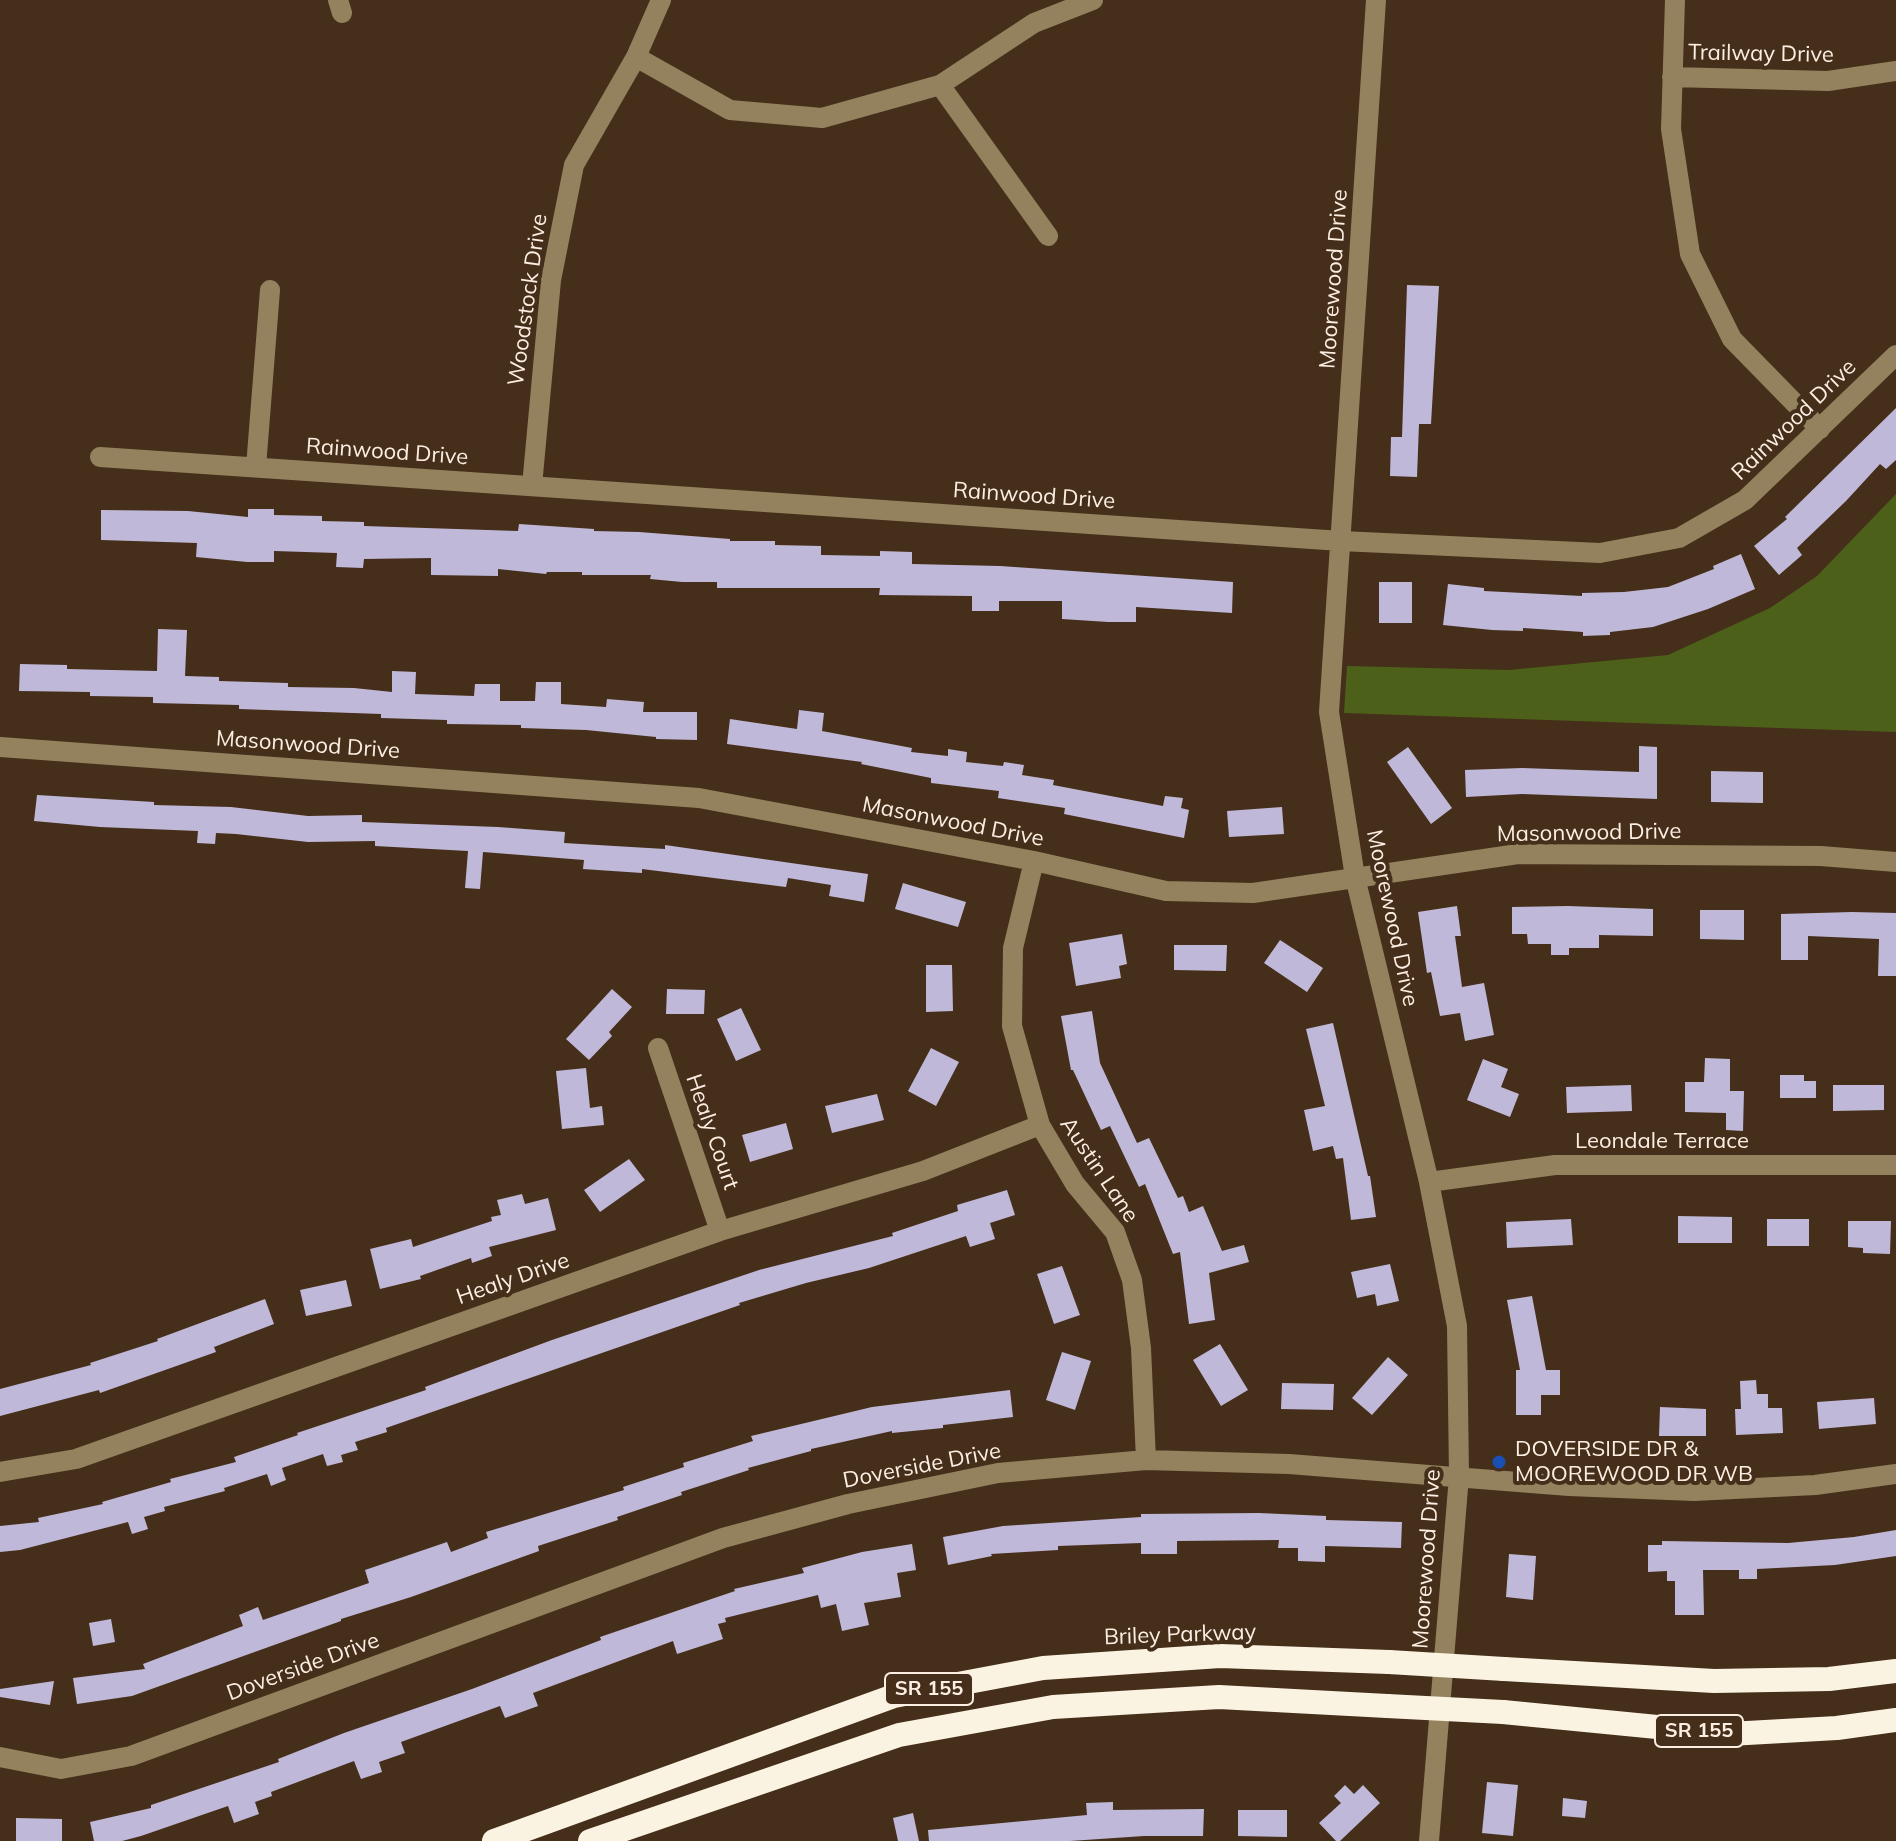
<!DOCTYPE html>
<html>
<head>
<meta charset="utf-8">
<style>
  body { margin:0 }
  canvas { display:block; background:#452e1a }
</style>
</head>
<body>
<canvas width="1896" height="1841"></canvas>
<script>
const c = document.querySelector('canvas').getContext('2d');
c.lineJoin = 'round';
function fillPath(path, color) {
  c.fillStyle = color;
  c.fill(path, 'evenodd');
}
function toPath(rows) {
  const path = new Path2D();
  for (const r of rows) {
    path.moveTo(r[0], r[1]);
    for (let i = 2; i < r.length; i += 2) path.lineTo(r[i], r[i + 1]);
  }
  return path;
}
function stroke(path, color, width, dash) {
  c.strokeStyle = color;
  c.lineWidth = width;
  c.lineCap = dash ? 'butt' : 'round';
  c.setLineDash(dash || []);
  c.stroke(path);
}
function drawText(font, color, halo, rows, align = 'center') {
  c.font = font + ' Mulish,sans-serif';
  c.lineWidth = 8;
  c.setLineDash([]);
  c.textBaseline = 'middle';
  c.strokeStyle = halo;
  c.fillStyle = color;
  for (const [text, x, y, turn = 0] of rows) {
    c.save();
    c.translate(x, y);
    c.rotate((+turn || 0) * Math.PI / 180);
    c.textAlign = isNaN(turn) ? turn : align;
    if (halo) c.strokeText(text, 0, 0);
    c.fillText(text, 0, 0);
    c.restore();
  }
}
fillPath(toPath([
  [1896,494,1896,732,1344,713,1347,666,1509,670,1668,655,1770,608,1817,576]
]), '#4c601a');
fillPath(toPath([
  [1407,285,1439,286,1431,424,1419,424,1417,477,1390,476,1391,437,1402,437],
  [1896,408,1896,460,1886,469,1880,464,1846,501,1797,548,1802,555,1779,575,1754,546,1787,519,1785,517],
  [248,509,274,509,274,515,322,516,322,521,364,522,364,526,518,531,519,524,594,529,594,531,639,532,730,539,730,541,775,541,775,545,821,546,821,555,880,556,880,551,912,552,912,564,1000,566,1233,582,1232,613,1136,607,1136,622,1108,622,1062,619,1062,601,999,601,999,611,972,611,972,596,879,595,880,588,717,588,717,582,682,582,650,579,651,575,582,575,582,572,547,572,546,574,498,569,498,576,431,575,431,558,364,559,363,568,336,567,337,553,274,551,274,562,247,562,196,557,197,543,101,540,101,510,188,511,248,517],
  [1741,554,1755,589,1708,609,1653,627,1610,632,1610,635,1583,636,1583,632,1523,628,1523,631,1492,630,1443,625,1448,584,1484,588,1484,591,1582,596,1582,593,1624,592,1668,587,1714,569,1713,566],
  [1379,582,1412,582,1412,623,1379,623],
  [158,629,187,630,185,676,219,677,219,681,288,683,288,687,354,688,392,692,392,671,416,672,415,694,474,696,475,684,500,684,500,701,535,701,536,682,561,682,561,704,606,707,607,699,644,702,643,712,697,712,697,740,656,739,656,737,586,730,521,728,521,725,447,724,447,720,381,718,381,714,239,709,239,705,153,703,153,697,90,696,90,692,19,691,20,664,67,665,67,669,157,671],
  [799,710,824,713,822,731,912,748,911,752,948,756,948,749,967,752,966,762,1003,766,1004,762,1024,765,1022,775,1054,780,1053,785,1163,806,1165,796,1183,798,1181,808,1189,810,1184,838,1064,814,1065,808,998,798,999,791,931,783,931,778,861,764,862,762,727,744,730,719,797,729],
  [1639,746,1657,747,1657,799,1522,794,1466,797,1465,770,1522,768,1639,772],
  [1408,747,1452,808,1431,824,1387,762],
  [1711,771,1763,772,1763,803,1711,802],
  [37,795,154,802,154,805,231,807,308,816,362,815,362,822,498,827,565,832,564,843,665,849,665,845,868,874,864,902,829,896,831,885,788,878,786,887,642,869,642,873,583,869,584,860,483,852,480,889,465,888,468,851,375,846,375,841,308,842,236,834,216,833,215,844,197,843,198,831,100,827,34,821],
  [1282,807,1284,834,1229,837,1227,811],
  [903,883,966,902,958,927,895,909],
  [1457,906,1461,936,1455,936,1462,987,1484,983,1494,1035,1465,1041,1460,1013,1440,1016,1431,972,1427,973,1418,912],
  [1568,906,1653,909,1653,936,1599,935,1599,948,1569,948,1569,955,1551,955,1551,944,1528,944,1527,934,1512,934,1512,907],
  [1700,910,1744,910,1744,940,1700,939],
  [1852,912,1896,913,1896,976,1878,976,1879,939,1808,936,1808,960,1781,960,1781,914],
  [1122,934,1127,964,1119,966,1121,978,1076,986,1069,943],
  [1280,940,1323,968,1307,992,1264,963],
  [1174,945,1227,945,1226,971,1174,970],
  [926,965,952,965,953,1011,926,1012],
  [612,989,632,1007,609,1032,612,1036,589,1060,566,1039],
  [667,989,705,990,704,1014,666,1014],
  [741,1008,761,1050,736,1061,717,1019],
  [1092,1011,1100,1063,1137,1143,1149,1138,1178,1198,1183,1196,1189,1212,1203,1206,1222,1251,1244,1245,1249,1262,1209,1273,1215,1320,1189,1324,1180,1252,1173,1254,1145,1184,1139,1187,1110,1126,1101,1130,1073,1070,1071,1070,1061,1016],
  [1333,1023,1368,1176,1370,1176,1376,1217,1351,1220,1343,1158,1336,1159,1333,1146,1313,1151,1304,1110,1325,1106,1306,1029],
  [931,1048,959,1062,936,1106,908,1091],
  [1705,1058,1730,1059,1730,1091,1744,1091,1743,1131,1726,1130,1726,1113,1685,1112,1685,1082,1704,1082],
  [1483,1059,1508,1069,1501,1087,1519,1094,1510,1117,1467,1100],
  [586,1068,590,1108,602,1106,604,1125,562,1129,556,1071],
  [1780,1075,1804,1075,1804,1081,1816,1081,1816,1098,1780,1098],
  [1631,1085,1632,1111,1567,1113,1566,1087],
  [1833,1085,1884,1085,1884,1110,1833,1111],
  [877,1094,884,1120,832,1133,825,1106],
  [786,1123,793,1149,750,1162,742,1135],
  [629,1159,645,1180,600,1212,584,1190],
  [1007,1190,1015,1215,990,1223,995,1239,970,1247,966,1236,869,1268,806,1283,739,1303,740,1305,386,1428,387,1432,355,1442,358,1450,341,1455,343,1462,327,1466,323,1454,282,1468,286,1480,271,1486,267,1474,224,1488,225,1491,164,1507,165,1511,144,1517,148,1529,132,1534,128,1522,20,1550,0,1552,0,1526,39,1522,38,1518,103,1504,102,1502,171,1482,170,1479,236,1462,234,1457,298,1435,297,1433,426,1390,425,1387,552,1340,759,1270,893,1236,892,1233,958,1211,957,1205],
  [522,1194,525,1204,548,1198,556,1230,489,1247,492,1256,472,1263,471,1258,420,1276,421,1279,380,1289,370,1249,411,1239,413,1247,492,1221,491,1217,501,1215,497,1200],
  [1678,1216,1732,1217,1732,1243,1678,1243],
  [1571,1219,1573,1245,1507,1248,1506,1222],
  [1767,1219,1809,1219,1809,1246,1767,1246],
  [1848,1221,1891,1221,1890,1254,1863,1253,1863,1248,1848,1247],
  [1390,1264,1399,1301,1377,1306,1375,1294,1357,1298,1351,1272],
  [1062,1266,1080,1315,1054,1324,1037,1274],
  [346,1280,352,1306,306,1316,300,1290],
  [1532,1296,1546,1370,1560,1370,1560,1395,1541,1395,1541,1415,1516,1415,1516,1370,1520,1370,1507,1300],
  [265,1299,274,1324,214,1347,216,1352,100,1393,99,1390,0,1416,0,1389,91,1365,90,1363,158,1341,157,1339],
  [1220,1344,1248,1390,1221,1406,1193,1360],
  [1062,1352,1091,1361,1075,1410,1046,1400],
  [1388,1357,1408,1375,1372,1415,1352,1398],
  [1756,1380,1757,1394,1768,1394,1768,1408,1782,1408,1783,1433,1736,1435,1735,1409,1741,1409,1740,1381],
  [1282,1383,1334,1384,1333,1410,1281,1409],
  [1010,1390,1013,1417,943,1425,943,1428,892,1433,892,1431,811,1449,811,1451,748,1468,749,1470,681,1492,682,1495,617,1517,618,1520,538,1546,539,1551,411,1597,341,1619,341,1621,132,1696,77,1704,73,1678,145,1669,143,1664,243,1626,239,1615,258,1607,263,1620,369,1583,365,1570,447,1542,451,1552,488,1538,486,1532,624,1490,623,1487,684,1467,683,1463,753,1441,751,1436,872,1407],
  [1874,1398,1876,1424,1819,1429,1817,1402],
  [1660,1407,1706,1409,1706,1436,1659,1436],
  [1259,1513,1326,1516,1326,1520,1402,1522,1401,1548,1325,1546,1325,1562,1298,1561,1298,1548,1278,1548,1279,1540,1177,1541,1177,1554,1141,1554,1141,1543,1058,1546,1058,1550,991,1554,992,1556,948,1565,943,1537,1003,1526,1141,1517,1141,1514],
  [1896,1530,1896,1556,1835,1565,1757,1569,1757,1579,1739,1579,1739,1570,1703,1570,1704,1615,1675,1615,1675,1581,1667,1581,1667,1571,1648,1572,1648,1545,1662,1545,1662,1541,1788,1543,1854,1537],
  [912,1544,916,1570,897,1573,901,1597,864,1603,869,1625,842,1631,836,1604,821,1608,818,1595,725,1618,726,1622,718,1624,723,1639,677,1654,673,1641,533,1693,538,1706,505,1718,500,1706,401,1742,405,1753,379,1762,382,1772,361,1779,354,1761,271,1792,272,1796,255,1802,259,1814,234,1823,228,1806,141,1836,122,1841,94,1841,90,1822,151,1808,151,1805,279,1762,278,1759,344,1733,472,1689,601,1640,600,1637,735,1591,734,1589,804,1573,802,1568,862,1552],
  [1509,1554,1536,1556,1533,1600,1506,1597],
  [111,1619,115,1642,93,1646,89,1623],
  [54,1681,50,1705,0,1697,0,1689],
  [1487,1782,1518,1785,1513,1836,1482,1833],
  [1345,1785,1354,1794,1363,1785,1380,1803,1340,1841,1336,1841,1319,1823,1341,1803,1334,1796],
  [1563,1798,1587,1801,1585,1818,1562,1816],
  [1113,1802,1113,1810,1204,1809,1203,1836,1144,1836,1070,1841,929,1841,928,1830,1087,1815,1086,1803],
  [1238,1810,1287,1810,1287,1837,1238,1836],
  [913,1813,919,1841,898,1841,893,1818],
  [16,1818,62,1819,62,1841,16,1841]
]), '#c0b8d8');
stroke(toPath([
  [338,0,342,13],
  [1376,0,1329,712,1355,877,1429,1182,1457,1326,1459,1476,1429,1841],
  [1675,0,1671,129,1690,254,1732,339,1820,429],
  [636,57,730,110,822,118,940,85,1034,23,1093,0],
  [1672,77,1828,81,1896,71],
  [940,85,1048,236],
  [100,457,1341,541,1600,553,1679,538,1745,500,1896,355],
  [256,467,270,290],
  [532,486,551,280,574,165,636,57,661,0],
  [0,747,699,798,1034,861,1166,891,1253,893,1518,854,1821,856,1896,862],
  [1034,861,1013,948,1012,1026,1040,1125,1075,1184,1115,1232,1132,1280,1141,1348,1146,1460],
  [658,1048,720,1231],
  [1429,1182,1555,1165,1896,1165],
  [0,1472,76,1459,720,1231,923,1171,1040,1125],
  [0,1757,61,1769,131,1756,723,1538,848,1504,998,1473,1146,1460,1289,1464,1569,1486,1694,1491,1815,1485,1896,1474]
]), '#93825d', 20);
stroke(toPath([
  [1504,1669,1714,1681,1829,1679,1896,1671],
  [1503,1712,1729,1734,1837,1728,1896,1720],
  [494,1841,894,1696,1043,1668,1220,1656,1389,1662],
  [590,1841,899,1735,1053,1707,1219,1697,1387,1706]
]), '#fbf3e1', 24);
stroke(toPath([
  [1389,1662,1504,1669],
  [1387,1706,1503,1712]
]), '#fbf3e1', 24);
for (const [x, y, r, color] of [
  [1499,1462,8,"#1a4fb4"]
]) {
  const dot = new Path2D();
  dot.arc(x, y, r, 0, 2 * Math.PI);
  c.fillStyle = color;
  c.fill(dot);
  stroke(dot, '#452e1a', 3);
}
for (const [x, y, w] of [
  [929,1689,88],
  [1699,1731,88]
]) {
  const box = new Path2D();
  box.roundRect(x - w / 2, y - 16, w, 32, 6);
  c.fillStyle = '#452e1a';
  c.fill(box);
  stroke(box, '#fdeee2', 2);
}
drawText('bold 20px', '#fdeee2', null, [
  ["SR 155",929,1689],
  ["SR 155",1699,1731]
]);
drawText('22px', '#fdeee2', '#452e1a', [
  ["Trailway Drive",1761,54,1],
  ["Moorewood Drive",1334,279,-86],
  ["Woodstock Drive",528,300,-82],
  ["Rainwood Drive",1794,420,-44],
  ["Rainwood Drive",387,452,4],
  ["Rainwood Drive",1034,496,4],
  ["Masonwood Drive",308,745,4],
  ["Masonwood Drive",953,822,11],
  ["Masonwood Drive",1589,833,-1],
  ["Moorewood Drive",1392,918,78],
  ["Healy Court",712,1132,71],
  ["Leondale Terrace",1662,1141],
  ["Austin Lane",1099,1170,56],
  ["Healy Drive",513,1279,-19],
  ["Doverside Drive",922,1466,-11],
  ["Moorewood Drive",1427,1559,-86],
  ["Briley Parkway",1180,1635,-2],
  ["Doverside Drive",303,1667,-20]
]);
drawText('22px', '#fdeee2', '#452e1a', [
  ["DOVERSIDE DR &",1515,1449],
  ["MOOREWOOD DR WB",1515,1474]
], 'left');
</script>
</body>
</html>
